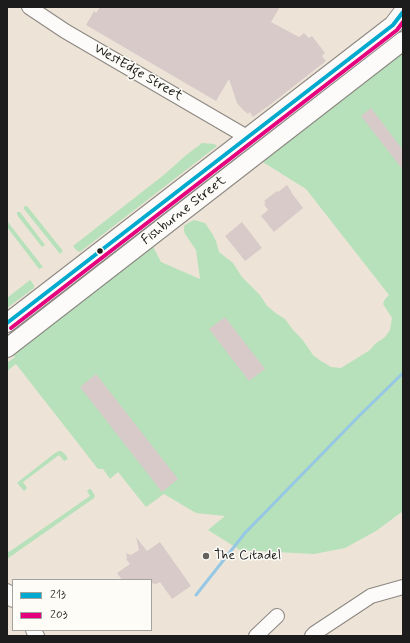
<!DOCTYPE html>
<html>
<head>
<meta charset="utf-8">
<style>
  body { margin:0 }
  #map { position:relative; width:410px; height:643px; overflow:hidden; background:#ede4d7; font-family:Mynerve,sans-serif }
  canvas { display:block }
  .frame { position:absolute; inset:0; border:8px solid #1c1c1c; pointer-events:none }
  .legend { position:absolute; left:12px; top:579px; width:140px; height:52px; box-sizing:border-box; background:#fdfcf7; border:1px solid #a3a29f; margin:0; padding:5px 7px; list-style:none; font-size:12px; color:#1c1c1c }
  .legend li { display:flex; align-items:center; gap:8px; height:20px }
  .legend b { width:20px; border:1px solid #a3a29f }
</style>
</head>
<body>
<div id="map">
<canvas width="410" height="643"></canvas>
<div class="frame"></div>
<ul class="legend">
<li><b style="height:5px;background:#00a9ce"></b>213</li>
<li><b style="height:5px;background:#e5007d"></b>203</li>
</ul>
</div>
<script>
const c = document.querySelector('canvas').getContext('2d');
c.lineJoin = 'round';
function fillPath(path, color) {
  c.fillStyle = color;
  c.fill(path, 'evenodd');
}
function toPath(rows) {
  const path = new Path2D();
  for (const r of rows) {
    path.moveTo(r[0], r[1]);
    for (let i = 2; i < r.length; i += 2) path.lineTo(r[i], r[i + 1]);
  }
  return path;
}
function stroke(path, color, width, dash) {
  c.strokeStyle = color;
  c.lineWidth = width;
  c.lineCap = dash ? 'butt' : 'round';
  c.setLineDash(dash || []);
  c.stroke(path);
}
function drawText(font, color, halo, rows, align = 'center') {
  c.font = font + ' Mynerve,sans-serif';
  c.lineWidth = 3;
  c.setLineDash([]);
  c.textBaseline = 'middle';
  c.strokeStyle = halo;
  c.fillStyle = color;
  for (const [text, x, y, turn = 0] of rows) {
    c.save();
    c.translate(x, y);
    c.rotate((+turn || 0) * Math.PI / 180);
    c.textAlign = isNaN(turn) ? turn : align;
    if (halo) c.strokeText(text, 0, 0);
    c.fillText(text, 0, 0);
    c.restore();
  }
}
fillPath(toPath([
  [403,47,403,511,376,531,345,548,314,554,240,550,208,530,225,516,196,513,164,494,146,507,118,472,110,479,103,469,98,469,16,364,7,371,7,363,15,357,11,352,151,243,161,262,200,279,196,250,185,234,184,231,184,226,188,223,194,220,205,223,213,235,216,241,219,252,233,263,242,277,260,295,267,306,277,314,285,319,293,330,302,339,313,355,321,361,331,367,341,368,370,350,375,344,385,337,390,330,392,318,383,304,385,299,389,295,306,189,258,159],
  [202,143,214,144,217,146,80,252,77,251,73,246,165,174,185,156],
  [25,206,27,206,63,251,60,254,24,209,24,207],
  [17,212,20,212,45,245,42,247,17,215],
  [7,221,43,267,39,269,7,227],
  [30,280,34,285,34,288,7,308,7,298],
  [59,451,61,451,65,454,68,459,64,461,59,455,23,482,27,488,24,491,17,483,18,482,55,453],
  [89,489,91,489,95,496,94,498,7,559,7,550,9,552,90,496,87,491]
]), '#b6e1ba');
stroke(toPath([
  [196,595,245,533,359,416,403,373]
]), '#96c7e4', 3);
fillPath(toPath([
  [100,7,280,7,271,22,299,37,304,33,309,38,312,36,325,53,322,56,326,61,271,104,253,117,250,112,248,114,243,110,237,103,229,79,216,101,86,25,94,11,96,13],
  [371,108,403,150,403,170,361,116],
  [287,185,291,191,291,192,303,208,274,232,261,216,268,210,264,204,266,203,264,201,277,191,278,192],
  [242,222,262,248,245,261,225,236],
  [225,317,265,369,249,381,209,329],
  [96,374,178,479,162,492,80,387],
  [136,537,147,551,160,542,191,586,172,599,160,582,156,584,151,583,151,580,122,580,117,573,130,564,126,559,127,558,126,553,131,555,139,550]
]), '#d9caca');
const minor = toPath([
  [29,7,65,31,247,137],
  [7,591,13,600],
  [33,630,37,636],
  [256,636,277,616],
  [312,636,315,633,371,596,403,587]
]);
const major = toPath([
  [7,323,393,25,403,12],
  [7,348,403,41]
]);
stroke(minor, '#8b8680', 16);
stroke(major, '#8b8680', 20);
stroke(minor, '#fcfbf9', 14);
stroke(major, '#fcfbf9', 18);
stroke(toPath([
  [7,323,393,25,403,12]
]), '#00a9ce', 4);
stroke(toPath([
  [11,328,397,30,403,22]
]), '#e5007d', 4);
for (const [x, y, r, color] of [
  [100,251,3.5,"#1c1c1c"],
  [206,556,4,"#65625d"]
]) {
  const dot = new Path2D();
  dot.arc(x, y, r, 0, 2 * Math.PI);
  c.fillStyle = color;
  c.fill(dot);
  stroke(dot, '#fdfcf7', 1.5);
}
drawText('14px', '#1c1c1c', '#fdfcf7', [
  ["WestEdge Street",138,73,30],
  ["Fishburne Street",184,211,-38]
]);
drawText('14px', '#1c1c1c', '#fdfcf7', [
  ["The Citadel",214,556]
], 'left');
</script>
</body>
</html>
